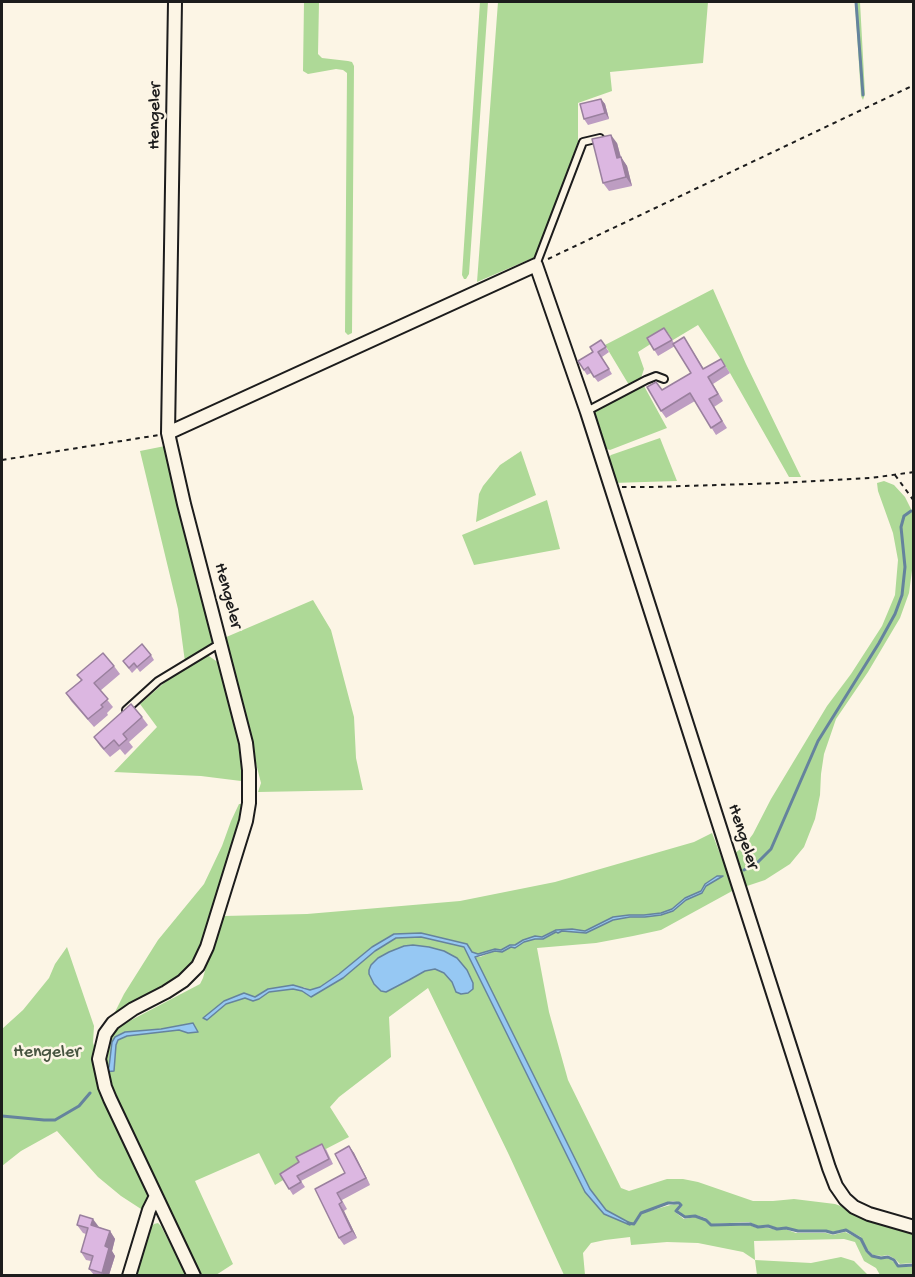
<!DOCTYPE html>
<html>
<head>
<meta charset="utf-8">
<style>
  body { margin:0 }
  #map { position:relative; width:915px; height:1277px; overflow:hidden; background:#fcf5e5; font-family:"Gochi Hand",sans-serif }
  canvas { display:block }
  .frame { position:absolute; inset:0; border:3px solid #1c1c1c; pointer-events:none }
</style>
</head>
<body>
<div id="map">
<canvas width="915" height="1277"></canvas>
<div class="frame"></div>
</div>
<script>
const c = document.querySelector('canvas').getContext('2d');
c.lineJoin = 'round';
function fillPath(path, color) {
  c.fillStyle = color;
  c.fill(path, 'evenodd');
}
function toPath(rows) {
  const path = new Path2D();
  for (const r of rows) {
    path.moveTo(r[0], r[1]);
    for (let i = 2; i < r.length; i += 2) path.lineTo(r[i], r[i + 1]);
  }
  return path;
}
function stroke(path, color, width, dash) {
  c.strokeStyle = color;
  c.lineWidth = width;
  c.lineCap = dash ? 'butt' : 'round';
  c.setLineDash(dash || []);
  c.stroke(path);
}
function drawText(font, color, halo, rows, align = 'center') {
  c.font = font + ' "Gochi Hand",sans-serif';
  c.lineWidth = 5;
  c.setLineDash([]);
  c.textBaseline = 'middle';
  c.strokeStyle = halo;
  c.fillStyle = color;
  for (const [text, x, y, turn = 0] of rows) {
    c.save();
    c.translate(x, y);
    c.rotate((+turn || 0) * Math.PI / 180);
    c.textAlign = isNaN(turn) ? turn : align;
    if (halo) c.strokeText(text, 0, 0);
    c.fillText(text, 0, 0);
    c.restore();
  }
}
fillPath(toPath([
  [304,2,319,2,318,54,322,58,348,61,352,62,354,66,352,333,348,335,345,332,347,73,343,70,336,69,308,74,303,71],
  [480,2,488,2,469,274,466,279,464,279,462,275],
  [498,2,708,2,703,63,610,72,612,91,578,103,578,142,535,257,477,282],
  [855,2,860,2,865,94,863,100,861,96],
  [713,289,746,364,801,477,789,477,730,373,698,325,673,340,668,333,638,352,644,369,641,378,629,385,605,345],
  [644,386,667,428,610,450,601,447,591,417,599,406],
  [660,438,677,481,612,483,605,461,611,455],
  [165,446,213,643,185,662,178,609,140,451],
  [521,451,536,495,476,522,479,494,483,486,500,465],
  [884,481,894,485,905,497,913,513,913,563,909,593,900,618,868,672,836,719,824,754,821,774,820,795,815,819,804,847,790,864,765,880,744,887,734,854,744,846,753,834,771,799,827,706,851,674,882,626,895,595,898,560,893,533,878,491,877,483],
  [547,500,560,549,474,565,462,535],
  [313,600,331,630,354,717,356,758,363,790,258,792,261,783,224,638],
  [206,654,219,663,242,750,243,763,241,781,201,776,114,772,157,727,140,704,164,683],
  [239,804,243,804,239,826,207,932,190,966,171,981,138,999,114,1014,124,994,158,940,204,884,222,846,231,821],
  [712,833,734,890,661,930,633,936,596,943,537,948,549,1012,568,1080,621,1188,629,1191,667,1179,683,1179,698,1182,753,1201,773,1201,794,1199,835,1204,913,1232,913,1263,900,1264,895,1259,888,1255,882,1256,873,1255,868,1250,861,1237,846,1229,833,1232,826,1230,797,1230,785,1227,777,1228,768,1225,758,1226,749,1222,711,1224,706,1218,696,1215,685,1216,678,1211,682,1206,680,1203,673,1201,666,1203,641,1212,634,1223,630,1223,606,1210,590,1189,475,957,480,957,495,951,502,952,511,947,515,948,524,942,535,939,543,939,556,932,558,933,562,931,586,933,613,920,630,917,645,917,661,915,673,911,686,900,702,893,706,886,718,878,717,876,705,884,701,891,685,898,672,909,661,913,644,915,629,915,613,917,585,931,572,929,556,930,542,937,535,936,523,940,515,945,510,945,501,950,495,949,478,954,472,952,466,944,421,933,394,934,320,987,310,990,304,987,269,989,255,997,249,996,224,1001,207,1019,226,1004,245,997,253,1001,259,999,269,992,293,989,302,991,311,997,343,978,375,951,396,938,421,937,464,947,585,1192,604,1214,630,1225,635,1225,642,1213,674,1204,679,1205,675,1212,684,1219,695,1217,705,1220,711,1226,749,1225,757,1228,768,1228,777,1230,785,1229,796,1233,826,1233,833,1235,845,1232,860,1239,866,1252,872,1256,884,1259,888,1258,894,1262,898,1267,913,1266,913,1275,880,1275,876,1268,864,1261,855,1242,844,1239,754,1241,755,1260,811,1263,841,1257,854,1261,868,1275,757,1275,755,1260,743,1252,698,1243,667,1242,631,1245,630,1237,605,1240,591,1243,583,1253,585,1275,564,1275,509,1155,428,988,389,1017,391,1057,339,1097,330,1107,349,1137,291,1167,293,1174,275,1185,259,1153,195,1181,233,1264,216,1275,201,1275,105,1075,105,1072,114,1070,116,1045,118,1040,127,1036,179,1030,188,1033,192,1023,161,1029,125,1032,112,1042,109,1067,105,1068,105,1041,118,1027,200,984,203,978,210,952,224,916,307,914,460,901,555,882,694,842],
  [413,945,429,947,444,951,456,992,452,982,444,973,435,969,425,971],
  [67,947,94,1026,93,1043,96,1051,95,1075,100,1092,149,1197,141,1209,121,1196,98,1177,57,1131,21,1151,2,1166,2,1029,23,1010,49,978,55,964],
  [158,1223,161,1226,186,1275,136,1276,150,1228,154,1224]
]), '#aed997');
const water = toPath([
  [717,876,723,876,706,886,702,893,686,900,673,911,661,915,645,917,630,917,613,920,586,933,562,931,558,933,556,932,543,939,535,939,524,942,515,948,511,947,502,952,495,951,475,957,590,1189,606,1210,630,1223,630,1225,604,1214,585,1192,464,947,421,937,396,938,375,951,343,978,311,997,302,991,293,989,269,992,259,999,253,1001,245,998,226,1004,207,1020,203,1018,224,1001,244,993,255,997,268,989,293,985,310,990,320,987,339,974,372,947,394,934,421,933,467,944,472,952,478,954,495,949,501,950,510,945,515,945,523,940,535,936,542,937,556,930,572,929,585,931,613,917,629,915,644,915,661,913,672,909,685,898,701,891,705,884,717,876],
  [413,945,429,947,444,951,457,958,467,970,473,983,473,989,468,993,461,994,456,992,452,982,444,973,435,969,425,971,409,980,386,992,381,991,374,984,369,974,369,970,371,965,378,958,389,952,404,946,413,945],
  [193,1023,198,1032,188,1033,179,1030,127,1036,118,1040,116,1045,114,1071,105,1072,105,1068,109,1067,112,1042,115,1037,125,1032,161,1029,193,1023]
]);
fillPath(water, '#96c8f3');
stroke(water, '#65839d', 1.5);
stroke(toPath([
  [856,2,863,95],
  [744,870,758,862,771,849,818,741,879,643,895,614,902,595,905,567,901,527,904,516,911,511],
  [2,1116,44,1120,55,1120,79,1106,90,1093],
  [628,1223,634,1224,641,1213,668,1203,679,1203,681,1205,676,1211,685,1217,695,1216,706,1220,711,1225,750,1224,758,1227,768,1226,777,1229,786,1228,798,1231,826,1231,833,1233,846,1230,861,1239,867,1251,872,1256,881,1258,888,1257,894,1260,898,1266,914,1265]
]), '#65839d', 3);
const lane = toPath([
  [536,265,583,142,600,138],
  [587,411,646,380,656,376,664,379],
  [126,710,158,681,214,647,221,645]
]);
const street = toPath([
  [175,2,168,433,184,504,246,743,249,770,249,803,246,821,207,947,198,966,183,981,166,992,133,1009,113,1023,105,1034,99,1059,105,1087,110,1099,194,1276],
  [168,433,536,265,587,412,829,1168,836,1186,845,1199,854,1207,869,1214,914,1227],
  [129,1276,149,1210,156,1196]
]);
stroke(lane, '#1c1c1c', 10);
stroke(street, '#1c1c1c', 16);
stroke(toPath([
  [548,259,914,85],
  [2,460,159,435],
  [895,475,914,501],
  [622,487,652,487,781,483,871,478,914,472]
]), '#1c1c1c', 2, [4.5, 4.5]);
stroke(lane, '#fcf5e5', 6);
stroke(street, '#fcf5e5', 12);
fillPath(toPath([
  [601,99,605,104,609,119,588,125,584,119],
  [617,143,621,157,627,166,632,186,609,191,603,183],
  [664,328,674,343,684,337,704,369,721,359,730,373,713,384,723,401,714,407,727,428,716,435,695,401,666,418,661,411,662,390,691,373,675,346,658,356,647,338],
  [601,340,609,352,602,357,612,374,598,382,591,373,587,375,578,361,593,352],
  [151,655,154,660,140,672,137,668,132,673,123,661],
  [114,666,120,674,100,691,113,707,107,713,108,715,94,727,71,701,66,693,81,680,77,675],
  [142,717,148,725,129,742,133,747,125,755,120,749,110,757,100,746,94,737],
  [349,1146,354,1153,370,1185,342,1200,347,1209,344,1211,357,1238,344,1245,339,1238,315,1189,345,1173],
  [326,1149,333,1164,301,1181,305,1187,293,1195,280,1174],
  [77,1225,99,1227,110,1231,115,1239,112,1251,115,1256,109,1275,94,1275,89,1269,91,1261,86,1260,81,1252,86,1234,83,1233]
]), '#bd9dc2');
fillPath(toPath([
  [601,99,605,104,609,119,605,113],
  [611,135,617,143,623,166,617,158],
  [621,157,627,166,632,186,626,177],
  [349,1146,354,1153,370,1185,366,1178],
  [339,1204,344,1211,357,1238,352,1231],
  [93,1219,99,1227,91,1225],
  [110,1231,115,1239,112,1251,115,1256,109,1275,104,1275,102,1273,105,1246]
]), '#9a809e');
const building = toPath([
  [601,99,605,113,584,119,580,104,601,99],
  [611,135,617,158,621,157,626,177,603,183,592,139,611,135],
  [664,328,672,340,654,350,647,338,664,328],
  [684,337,703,369,721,359,725,366,708,377,718,394,709,399,722,421,711,428,690,393,661,411,647,387,656,382,662,390,691,373,673,344,684,337],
  [601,340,606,347,598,352,609,369,594,377,588,367,584,370,578,361,593,352,590,347,601,340],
  [142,644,151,655,137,667,134,663,129,668,123,661,142,644],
  [103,653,114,666,94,683,108,699,101,705,103,707,88,719,66,693,82,680,77,675,103,653],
  [131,704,142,717,123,734,127,739,119,746,114,740,104,749,94,737,131,704],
  [322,1144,329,1159,297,1176,301,1182,289,1189,280,1174,299,1162,296,1157,322,1144],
  [349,1146,366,1178,337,1193,342,1202,339,1204,352,1231,339,1238,315,1189,345,1173,335,1154,349,1146],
  [80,1215,93,1219,91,1225,110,1231,105,1246,109,1248,102,1273,89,1269,93,1256,81,1252,88,1228,77,1225,80,1215]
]);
fillPath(building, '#dcb7e1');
stroke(building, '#9a809e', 1.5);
drawText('18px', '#1c1c1c', '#fcf5e5', [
  ["Hengeler",156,116,-89],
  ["Hengeler",227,596,75],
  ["Hengeler",742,837,72]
]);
drawText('18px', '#485541', '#fcf5e5', [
  ["Hengeler",47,1053]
]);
</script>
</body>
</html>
